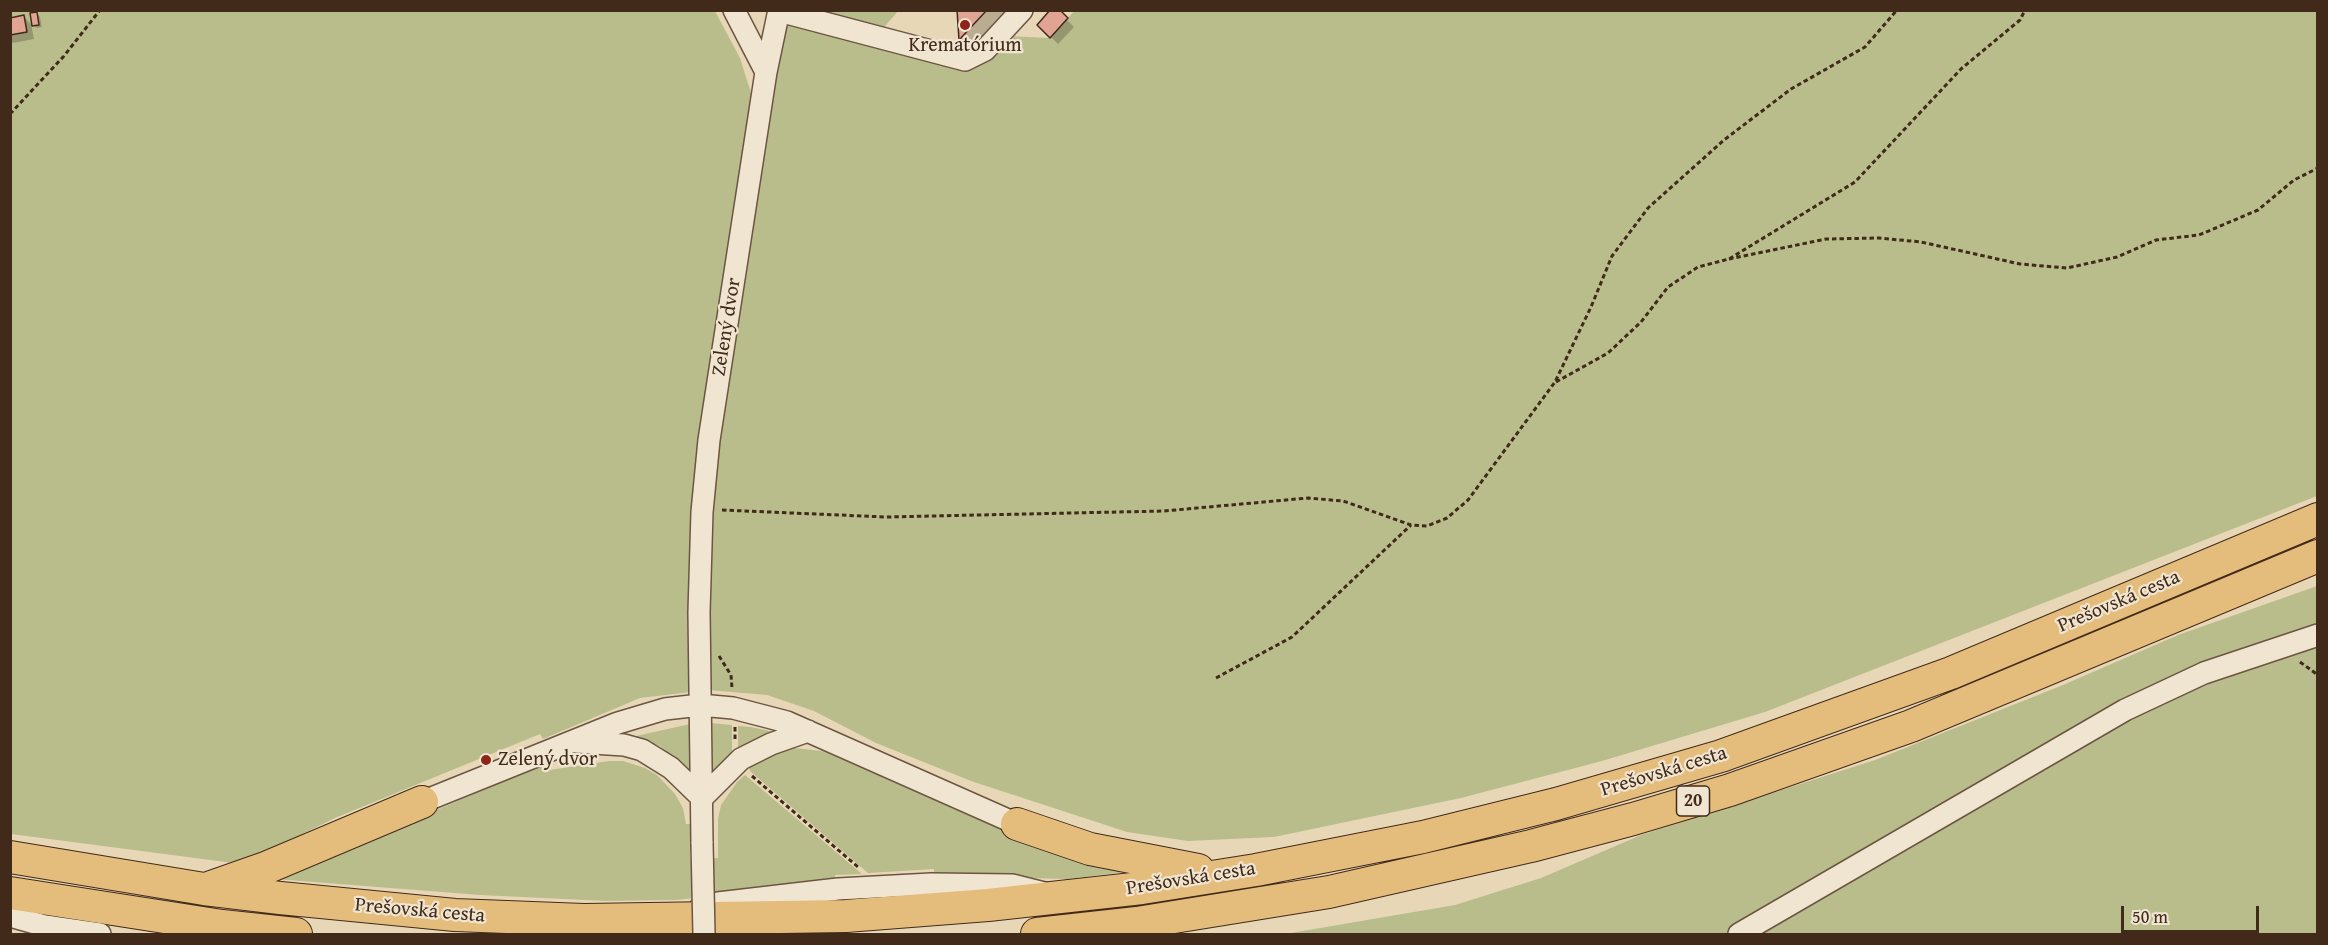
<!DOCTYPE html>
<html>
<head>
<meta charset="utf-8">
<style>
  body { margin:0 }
  #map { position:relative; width:2328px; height:945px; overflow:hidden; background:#e8d7b6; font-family:"Gentium Book Plus",serif }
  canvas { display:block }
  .frame { position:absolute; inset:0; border:12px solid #422a1b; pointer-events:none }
  .scale { position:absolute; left:2121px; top:906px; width:138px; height:27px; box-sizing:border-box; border:3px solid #422a1b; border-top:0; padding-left:8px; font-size:18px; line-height:21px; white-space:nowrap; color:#422a1b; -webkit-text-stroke:4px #f0e5d0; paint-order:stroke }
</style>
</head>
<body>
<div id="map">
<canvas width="2328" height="945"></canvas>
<div class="frame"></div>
<div class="scale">50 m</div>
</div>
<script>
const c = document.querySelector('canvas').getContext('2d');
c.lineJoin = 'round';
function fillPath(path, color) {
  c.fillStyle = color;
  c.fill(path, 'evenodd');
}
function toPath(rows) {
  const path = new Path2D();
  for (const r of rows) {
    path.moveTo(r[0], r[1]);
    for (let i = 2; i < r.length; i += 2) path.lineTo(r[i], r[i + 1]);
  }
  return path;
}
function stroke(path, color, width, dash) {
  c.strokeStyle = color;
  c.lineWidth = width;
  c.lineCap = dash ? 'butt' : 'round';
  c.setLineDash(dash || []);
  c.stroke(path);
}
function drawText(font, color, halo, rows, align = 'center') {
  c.font = font + ' "Gentium Book Plus",serif';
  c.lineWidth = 4.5;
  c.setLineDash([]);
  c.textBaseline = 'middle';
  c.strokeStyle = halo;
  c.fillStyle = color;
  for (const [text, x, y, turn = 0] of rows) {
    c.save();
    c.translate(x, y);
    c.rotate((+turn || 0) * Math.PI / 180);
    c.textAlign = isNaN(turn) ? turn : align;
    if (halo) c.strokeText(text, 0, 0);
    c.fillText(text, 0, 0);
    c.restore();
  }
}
fillPath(toPath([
  [1075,10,2317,11,2317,496,1765,712,1602,761,1461,798,1274,837,1188,841,1127,832,971,781,876,743,814,711,767,695,708,690,640,698,543,739,540,734,335,818,241,864,11,834,10,11,715,11,740,58,754,102,783,31,788,26,795,23,960,67,1006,36,1050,38],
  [808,11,898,11,881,31],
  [2317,586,2317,934,1285,934,1455,905,1541,878,1641,835,1875,760,2063,685,2178,635],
  [711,723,732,725,732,752,712,774],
  [690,724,691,774,660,746,632,737],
  [738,726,750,727,776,732,738,748],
  [794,748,823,751,1011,834,1123,868,1125,872,1068,879,934,876,934,869,868,873,750,771,749,766,777,752],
  [609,761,623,761,645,768,657,775,675,794,683,808,686,824,691,824,690,859,718,858,718,819,721,805,737,782,745,775,862,874,835,875,835,883,676,900,606,901,480,895,275,879,542,765,543,771]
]), '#b9bd8c');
fillPath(toPath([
  [959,10,1015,10,974,54,960,39],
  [1052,10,1063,10,1060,13,1074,27,1058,44,1039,25],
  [37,13,40,17,42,27,37,28,33,25],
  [24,17,31,24,34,39,13,43,10,40,10,20]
]), '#0003');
const building = toPath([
  [957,10,987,10,959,40,957,10],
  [1050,10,1060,10,1068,18,1050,38,1037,25,1050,10],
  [37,12,39,25,32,26,30,13,37,12],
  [24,15,27,32,10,35,10,18,24,15]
]);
fillPath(building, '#e1a493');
stroke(building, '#422a1b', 1.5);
const minor = toPath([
  [734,10,766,72],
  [779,11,965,60,985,50,1022,10],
  [577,742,624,745,642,750,671,768,702,798],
  [702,798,741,759,771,744,808,731],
  [422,802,618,723,665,709,700,705,733,708,787,722,1017,824],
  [702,843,699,612,702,512,709,440,766,72,779,10],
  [700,908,718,903,838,889,931,884,1012,885,1044,893],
  [10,916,45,926,100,934],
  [1739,934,2125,710,2204,673,2318,635]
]);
const highway = toPath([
  [1017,824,1090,849,1198,870],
  [10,857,204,889,280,898,455,915,584,920,846,916,988,905,1142,888,1256,870,1423,837,1556,804,1721,756,1951,673,2318,519],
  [211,887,268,867,422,802],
  [10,893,222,926,296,934],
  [1037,934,1137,923,1329,892,1531,846,1633,819,1730,790,1911,726,2318,556]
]);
stroke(minor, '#6c5542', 24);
stroke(highway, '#422a1b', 34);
stroke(toPath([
  [10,114,64,56,100,10],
  [1729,259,1826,239,1879,238,1921,242,2020,264,2067,268,2117,257,2156,240,2199,235,2258,210,2294,180,2318,168],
  [1556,382,1608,353,1641,322,1668,287,1698,267,1729,259,1855,182,1961,69,2020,20,2025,10],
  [722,510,886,517,1164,511,1308,498,1343,501,1411,525,1427,526,1447,518,1468,500,1555,382,1591,307,1612,256,1648,208,1724,140,1791,89,1865,47,1897,10],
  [719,656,731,675,732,688],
  [2300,662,2318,675],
  [1216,678,1292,637,1411,525],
  [735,727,735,742],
  [752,776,858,867]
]), '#422a1b', 3, [4.5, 3]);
stroke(minor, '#f0e5d0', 21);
stroke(highway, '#e4bc7b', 32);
const minorBridge = toPath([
  [702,843,704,934]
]);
stroke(minorBridge, '#6c5542', 24, []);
stroke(minorBridge, '#f0e5d0', 21);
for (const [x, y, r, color] of [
  [965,25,6,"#8f2418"],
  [486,760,6,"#8f2418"]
]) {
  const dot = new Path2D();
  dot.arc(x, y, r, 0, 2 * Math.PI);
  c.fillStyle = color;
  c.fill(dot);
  stroke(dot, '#f0e5d0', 2);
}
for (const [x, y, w] of [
  [1693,801,33]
]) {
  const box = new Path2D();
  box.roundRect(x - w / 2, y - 15, w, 30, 4.5);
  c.fillStyle = '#f0e5d0';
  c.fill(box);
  stroke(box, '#422a1b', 1.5);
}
drawText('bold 18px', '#422a1b', null, [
  ["20",1693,801]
]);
drawText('20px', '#422a1b', '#f0e5d0', [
  ["Krematórium",965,46],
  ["Zelený dvor",498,760,"left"]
]);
drawText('20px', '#422a1b', '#f0e5d0', [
  ["Zelený dvor",727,327,-81],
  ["Prešovská cesta",2119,602,-23],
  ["Prešovská cesta",1664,772,-17],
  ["Prešovská cesta",1191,879,-9],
  ["Prešovská cesta",420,911,5]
]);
</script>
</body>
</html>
